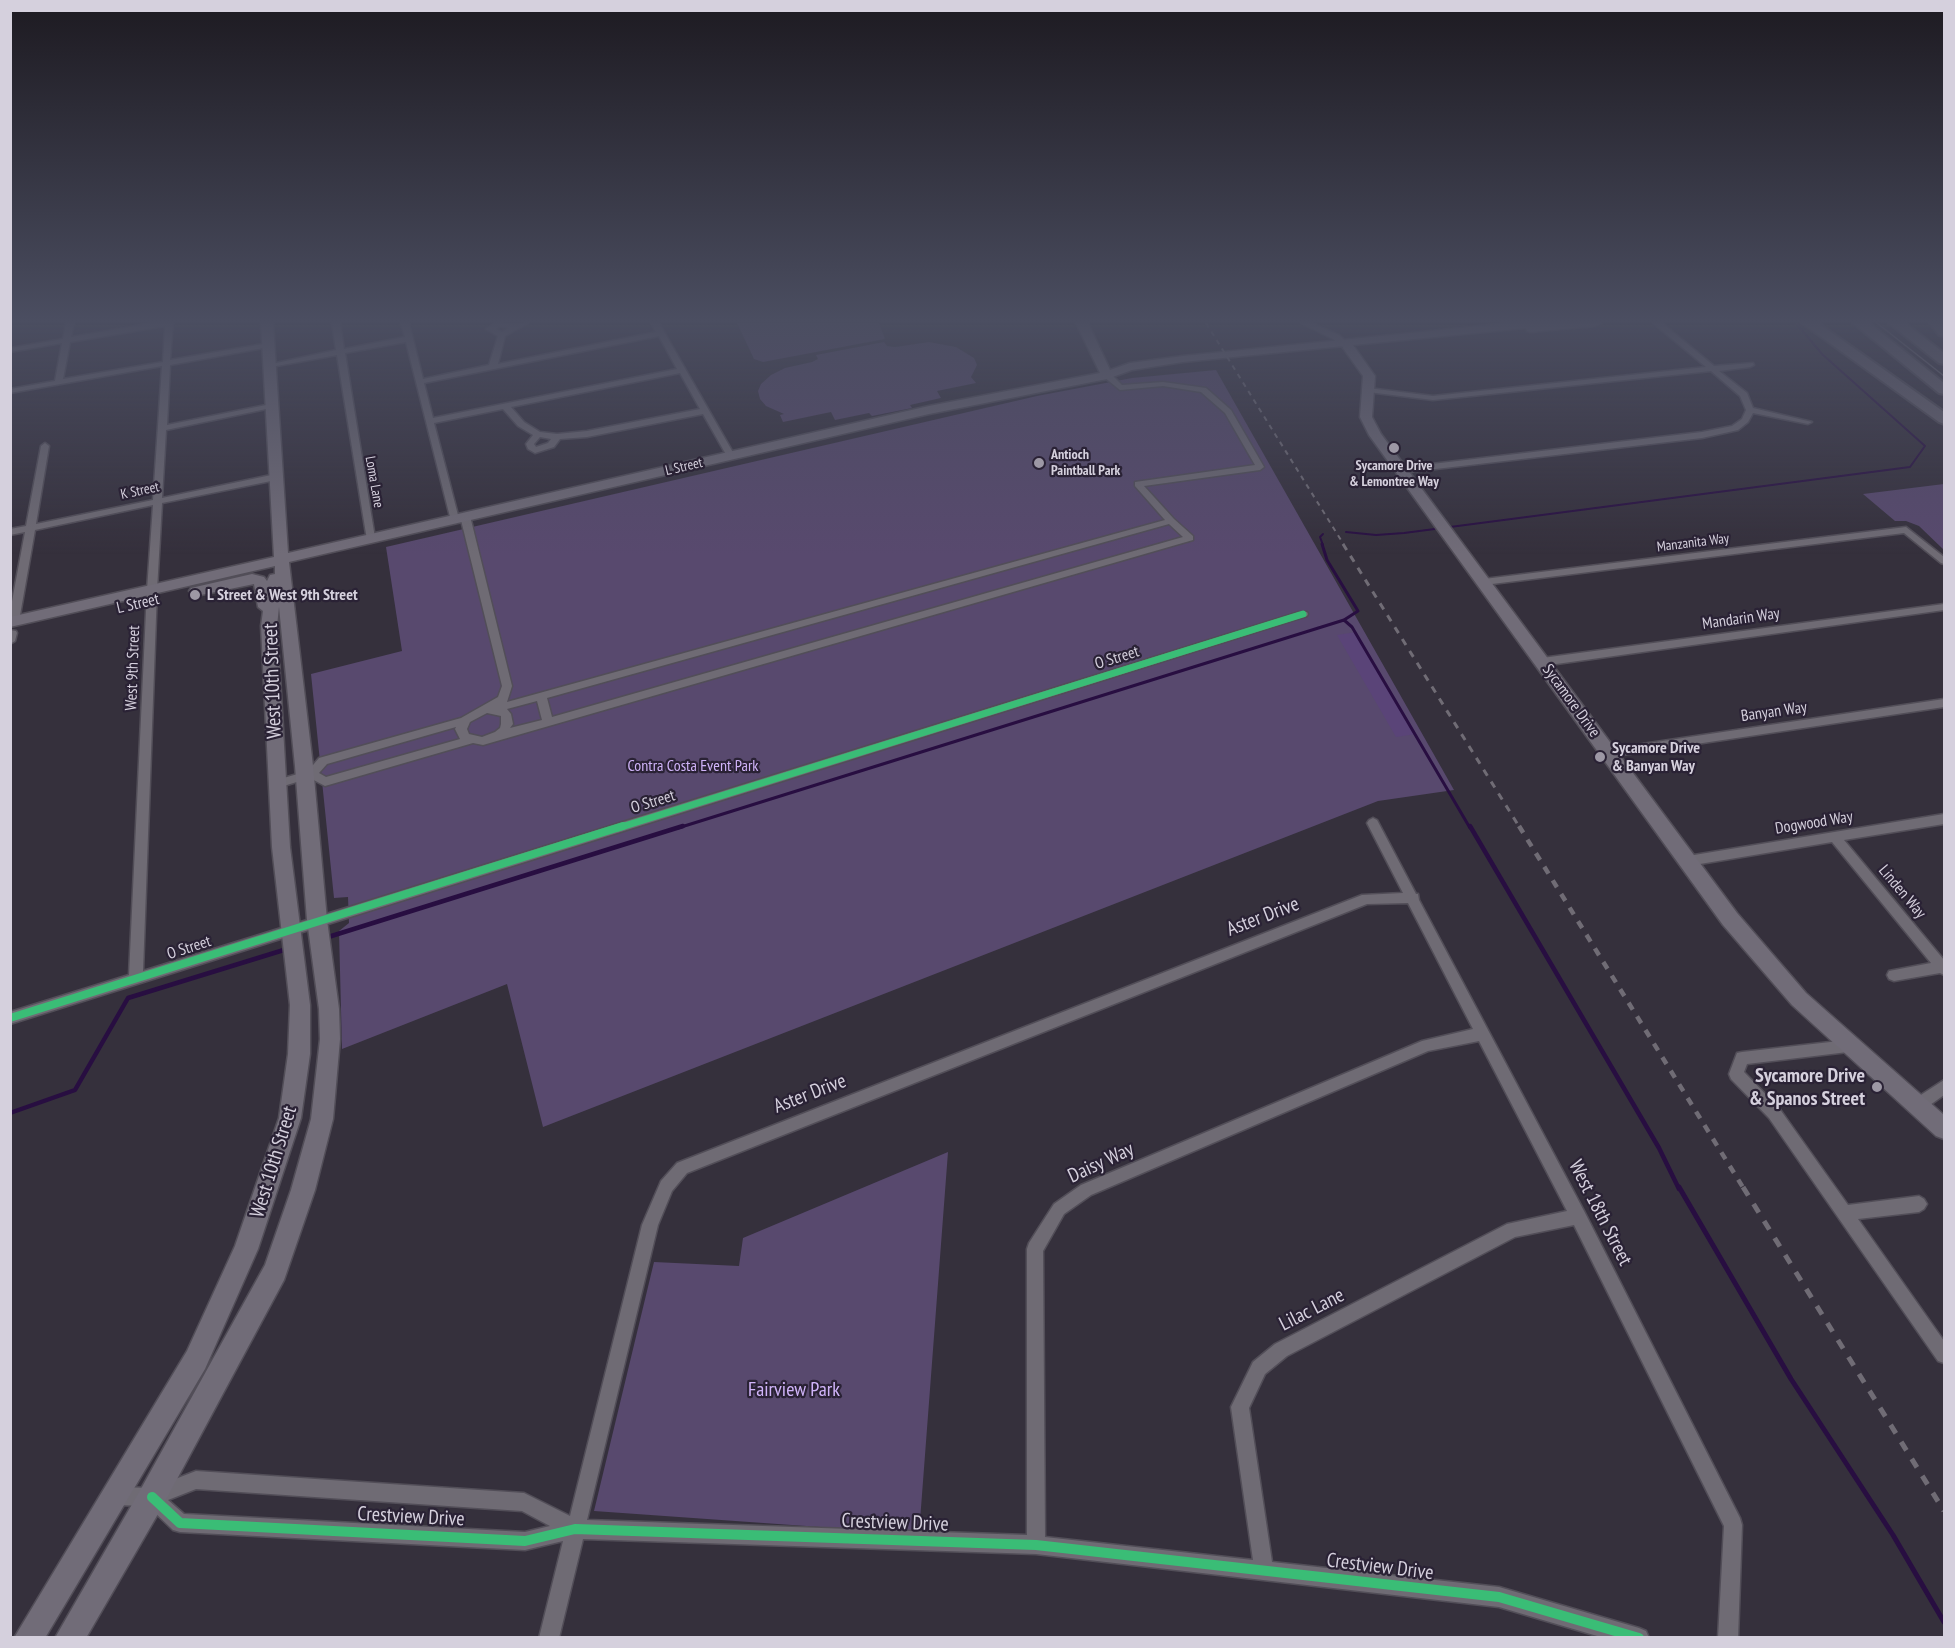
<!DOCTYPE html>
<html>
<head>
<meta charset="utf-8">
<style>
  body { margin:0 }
  #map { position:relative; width:1955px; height:1648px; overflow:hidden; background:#35303c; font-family:"PT Sans Narrow",sans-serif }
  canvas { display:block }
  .frame { position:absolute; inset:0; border:12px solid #d5d0dd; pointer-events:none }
</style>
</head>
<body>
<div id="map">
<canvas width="1955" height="1648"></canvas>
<div class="frame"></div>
</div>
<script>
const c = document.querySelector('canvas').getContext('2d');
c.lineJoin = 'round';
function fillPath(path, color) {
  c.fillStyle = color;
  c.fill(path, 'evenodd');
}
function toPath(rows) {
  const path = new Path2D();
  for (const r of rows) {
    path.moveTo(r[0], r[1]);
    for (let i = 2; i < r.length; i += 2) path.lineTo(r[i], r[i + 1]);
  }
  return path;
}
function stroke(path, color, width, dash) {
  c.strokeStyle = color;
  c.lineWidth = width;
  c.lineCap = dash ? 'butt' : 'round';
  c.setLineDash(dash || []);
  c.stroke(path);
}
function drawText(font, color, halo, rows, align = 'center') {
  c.font = font + ' "PT Sans Narrow",sans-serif';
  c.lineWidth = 4.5;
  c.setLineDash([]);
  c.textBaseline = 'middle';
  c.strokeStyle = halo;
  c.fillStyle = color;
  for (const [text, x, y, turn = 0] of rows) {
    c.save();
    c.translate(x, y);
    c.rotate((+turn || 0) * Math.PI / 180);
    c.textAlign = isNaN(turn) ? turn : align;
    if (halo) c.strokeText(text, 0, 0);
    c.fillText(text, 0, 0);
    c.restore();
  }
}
fillPath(toPath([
  [737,323,879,323,885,339,763,362,754,359],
  [884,342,887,346,895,347,929,342,956,347,974,358,977,365,971,377,976,383,937,391,941,398,910,405,912,408,872,416,869,413,835,420,831,412,783,422,780,415,784,414,766,406,760,399,758,391,761,384,771,375,785,368,812,362,818,359,816,355],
  [1216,370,1454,790,1378,801,543,1127,507,984,342,1049,339,931,349,923,348,897,334,898,311,674,402,651,386,547,1037,396,1132,378],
  [1944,484,1944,550,1919,526,1906,521,1895,521,1863,494],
  [948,1152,919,1534,594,1511,654,1262,739,1266,743,1238]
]), '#58496e');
fillPath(toPath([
  [1356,632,1416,734,1396,737,1337,635]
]), '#5a4478');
stroke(toPath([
  [1346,532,1376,535,1404,533,1910,467,1925,446,1822,354,1796,323],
  [1323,545,1320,537,1323,534]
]), '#280e41', 2);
stroke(toPath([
  [1344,620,1352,627,1470,828],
  [678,828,1344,620,1358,611,1327,560,1322,544]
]), '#280e41', 3);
stroke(toPath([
  [1470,826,1659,1148,1679,1189],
  [325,938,683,826],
  [10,1113,75,1090,128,998,287,949]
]), '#280e41', 4.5);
stroke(toPath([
  [1679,1187,1791,1379,1893,1535,1944,1622]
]), '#280e41', 5);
const street = toPath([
  [66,323,74,323,71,337,154,323,173,323,170,360,269,343,273,345,269,347,170,365,167,425,271,404,275,406,271,408,166,430,162,498,276,474,280,477,276,480,162,503,157,590,143,971,1299,612,1307,612,1308,614,1307,616,10,1024,10,1012,129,975,147,590,153,505,35,530,19,621,14,624,10,623,10,612,25,532,10,535,10,529,26,526,41,446,45,443,49,446,36,524,153,500,162,366,10,393,10,389,55,381,62,343,10,352,10,348,63,339,66,323],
  [165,326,163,362,63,379,70,342,165,326],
  [332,323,340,323,344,349,405,337,401,323,409,323,423,379,489,365,498,336,486,329,495,323,515,325,528,323,505,336,498,364,656,332,651,323,659,323,735,456,728,458,703,414,587,437,560,439,554,447,535,453,528,449,526,444,533,435,518,426,503,409,434,423,459,519,457,521,451,521,406,342,345,353,375,538,373,540,367,540,337,355,271,367,267,365,336,350,332,323],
  [500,326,509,328,502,332,496,329,500,326],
  [659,336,677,369,433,418,424,383,659,336],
  [680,373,700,409,587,431,557,434,540,432,524,422,511,407,680,373],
  [540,437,551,439,548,443,536,447,534,444,540,437],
  [1301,323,1311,323,1339,335,1353,348,1346,350,1333,339,1301,323],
  [1653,323,1662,323,1714,366,1753,363,1754,365,1750,367,1719,371,1747,393,1753,408,1812,422,1808,424,1753,413,1748,422,1738,430,1702,438,1401,473,1397,470,1398,468,1702,432,1732,426,1742,419,1746,410,1740,396,1711,371,1433,400,1368,392,1364,390,1368,388,1433,396,1706,367,1653,323],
  [1104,373,1110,373,1122,385,1163,382,1206,388,1231,410,1264,467,1260,470,1144,486,1174,519,1193,536,1193,540,483,745,473,743,325,786,310,778,277,788,271,784,273,781,308,771,319,758,461,718,498,697,502,686,460,516,462,514,468,514,470,516,512,686,507,702,1165,520,1135,486,1135,482,1255,465,1225,413,1201,392,1163,386,1120,390,1104,377,1104,373],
  [1169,524,1183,537,552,717,547,698,1169,524],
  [537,701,542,720,510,728,513,724,511,714,507,709,537,701],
  [487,713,501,716,501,724,500,728,495,732,482,737,469,734,467,729,470,722,487,713],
  [456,727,455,729,460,739,326,777,319,773,327,764,456,727],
  [1906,527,1944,557,1944,564,1941,563,1904,533,1484,585,1479,582,1484,579,1906,527],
  [1944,604,1944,610,1542,666,1537,662,1542,658,1944,604],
  [10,630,16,631,17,633,15,641,10,644,10,630],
  [1944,699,1944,707,1609,757,1603,753,1609,749,1944,699],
  [1944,814,1944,824,1844,840,1944,960,1944,975,1940,973,1894,981,1889,979,1887,975,1889,971,1931,963,1832,842,1688,866,1684,864,1682,861,1684,858,1688,856,1944,814],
  [1373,818,1377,820,1416,894,1418,894,1419,900,1584,1211,1740,1518,1742,1525,1738,1638,1718,1638,1724,1526,1574,1225,1515,1237,1287,1356,1265,1374,1249,1408,1272,1562,1499,1587,1639,1628,1646,1631,1649,1638,1604,1638,1499,1607,1036,1554,583,1539,559,1638,539,1638,563,1541,525,1550,180,1532,173,1530,148,1506,115,1505,109,1502,106,1496,109,1490,115,1487,152,1488,196,1471,524,1493,570,1516,642,1225,661,1181,677,1163,1362,895,1403,893,1367,823,1369,820,1373,818],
  [1408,903,1473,1029,1422,1041,1081,1185,1054,1204,1029,1243,1027,1249,1027,1535,587,1520,658,1225,672,1191,687,1173,1367,904,1408,903],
  [1479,1041,1567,1211,1507,1224,1275,1344,1253,1362,1231,1407,1253,1560,1045,1537,1043,1251,1064,1214,1091,1195,1428,1051,1479,1041],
  [196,1489,522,1511,550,1526,525,1532,184,1514,168,1500,196,1489],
  [1848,1040,1853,1042,1855,1046,1853,1050,1848,1052,1747,1064,1744,1072,1779,1108,1848,1205,1919,1196,1924,1199,1927,1204,1924,1209,1919,1212,1858,1219,1944,1341,1944,1363,1938,1361,1769,1118,1731,1079,1729,1074,1737,1053,1742,1052,1848,1040],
  [1944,1080,1944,1095,1923,1110,1918,1112,1913,1110,1911,1105,1913,1100,1944,1080]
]);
const secondary = toPath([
  [261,323,273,323,288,553,929,406,1100,373,1076,323,1088,323,1110,370,1130,363,1183,356,1510,323,1601,323,1595,326,1531,332,1527,331,1526,328,1353,345,1375,376,1372,417,1381,434,1737,913,1806,993,1944,1115,1944,1139,1936,1136,1792,1005,1723,925,1369,435,1360,417,1363,376,1343,348,1344,346,1183,362,1132,370,1107,379,929,414,289,562,313,766,327,920,339,1009,340,1039,333,1119,315,1190,284,1280,162,1507,86,1638,55,1638,142,1487,265,1265,291,1190,311,1119,320,1039,319,1009,307,920,295,766,279,607,277,626,290,847,310,1005,310,1054,301,1118,258,1249,205,1369,45,1638,14,1638,187,1351,235,1246,279,1118,288,1054,290,1005,272,847,261,626,263,611,258,607,254,584,196,596,189,591,191,588,252,574,264,577,267,581,270,575,275,574,275,566,10,627,10,617,274,557,261,323]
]);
const highway = toPath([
  [1802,323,1818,323,1944,412,1944,424,1939,422,1802,323],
  [1853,323,1869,323,1944,383,1944,394,1939,393,1853,323],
  [1889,323,1905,323,1944,353,1944,364,1939,363,1889,323],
  [1930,323,1944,323,1944,336,1939,335,1930,323]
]);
stroke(street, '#524e58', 3);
stroke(secondary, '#524e58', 3);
stroke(highway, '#524e58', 4);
fillPath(street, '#6f6b74');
fillPath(secondary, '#716c78');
fillPath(highway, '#6c6773');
stroke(toPath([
  [1877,323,1944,376]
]), '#706c75', 1.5);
stroke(toPath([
  [1206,323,1344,545]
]), '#706c75', 2, [5, 5]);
stroke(toPath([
  [1343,544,1520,828]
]), '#706c75', 3, [7, 7]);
stroke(toPath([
  [1519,826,1744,1189]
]), '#706c75', 4.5, [8, 8]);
stroke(toPath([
  [1743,1187,1944,1511]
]), '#706c75', 5, [10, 10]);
stroke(toPath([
  [618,828,1303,614]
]), '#3abd76', 7);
stroke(toPath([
  [10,1018,623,826]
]), '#3abd76', 8);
stroke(toPath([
  [152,1497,180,1523,525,1541,575,1529,1036,1545,1499,1597,1639,1638]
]), '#3abd76', 10);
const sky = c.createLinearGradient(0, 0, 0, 554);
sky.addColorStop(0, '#1d1a21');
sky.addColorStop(0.58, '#4b4e61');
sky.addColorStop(1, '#4b4e6100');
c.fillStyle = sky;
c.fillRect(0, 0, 1955, 554);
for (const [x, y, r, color] of [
  [1394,448,6,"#9d98a5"],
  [1039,463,6,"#9d98a5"],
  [195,595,6,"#9d98a5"],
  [1600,757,6,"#9d98a5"],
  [1877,1087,6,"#9d98a5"]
]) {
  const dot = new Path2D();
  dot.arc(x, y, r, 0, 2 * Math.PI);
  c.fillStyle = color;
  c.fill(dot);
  stroke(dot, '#2a2235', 2);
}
drawText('bold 14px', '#d5d0dd', '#2a2235', [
  ["Antioch",1051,455],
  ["Paintball Park",1051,471],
  ["Sycamore Drive",1394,466,"center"],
  ["& Lemontree Way",1394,482,"center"]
], 'left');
drawText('14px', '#d5d0dd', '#2a2235', [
  ["L Street",684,467,-13],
  ["Loma Lane",374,482,80],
  ["K Street",140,491,-12],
  ["Manzanita Way",1693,543,-7]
]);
drawText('bold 16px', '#d5d0dd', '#2a2235', [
  ["L Street & West 9th Street",207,595],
  ["Sycamore Drive",1612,748],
  ["& Banyan Way",1612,766]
], 'left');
drawText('16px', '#d5d0dd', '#2a2235', [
  ["L Street",138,604,-13],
  ["Mandarin Way",1741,619,-8],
  ["O Street",1117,658,-17],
  ["West 9th Street",133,668,-88],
  ["Sycamore Drive",1571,701,54],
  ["Banyan Way",1774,712,-8],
  ["O Street",653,802,-17],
  ["Dogwood Way",1814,823,-9],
  ["Linden Way",1902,892,50],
  ["O Street",189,948,-18]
]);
drawText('16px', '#d0b4f9', '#2a2235', [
  ["Contra Costa Event Park",693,766]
]);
drawText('20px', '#d5d0dd', '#2a2235', [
  ["West 10th Street",273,681,-92],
  ["Aster Drive",1263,917,-21],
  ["Aster Drive",810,1094,-21],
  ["West 10th Street",274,1162,-73],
  ["Daisy Way",1101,1163,-25],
  ["West 18th Street",1600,1213,63],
  ["Lilac Lane",1312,1310,-27],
  ["Crestview Drive",411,1517,3],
  ["Crestview Drive",895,1523,2],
  ["Crestview Drive",1380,1567,7]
]);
drawText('bold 20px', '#d5d0dd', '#2a2235', [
  ["Sycamore Drive",1865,1076],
  ["& Spanos Street",1865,1099]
], 'right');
drawText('20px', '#d0b4f9', '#2a2235', [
  ["Fairview Park",794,1390]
]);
</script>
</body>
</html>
